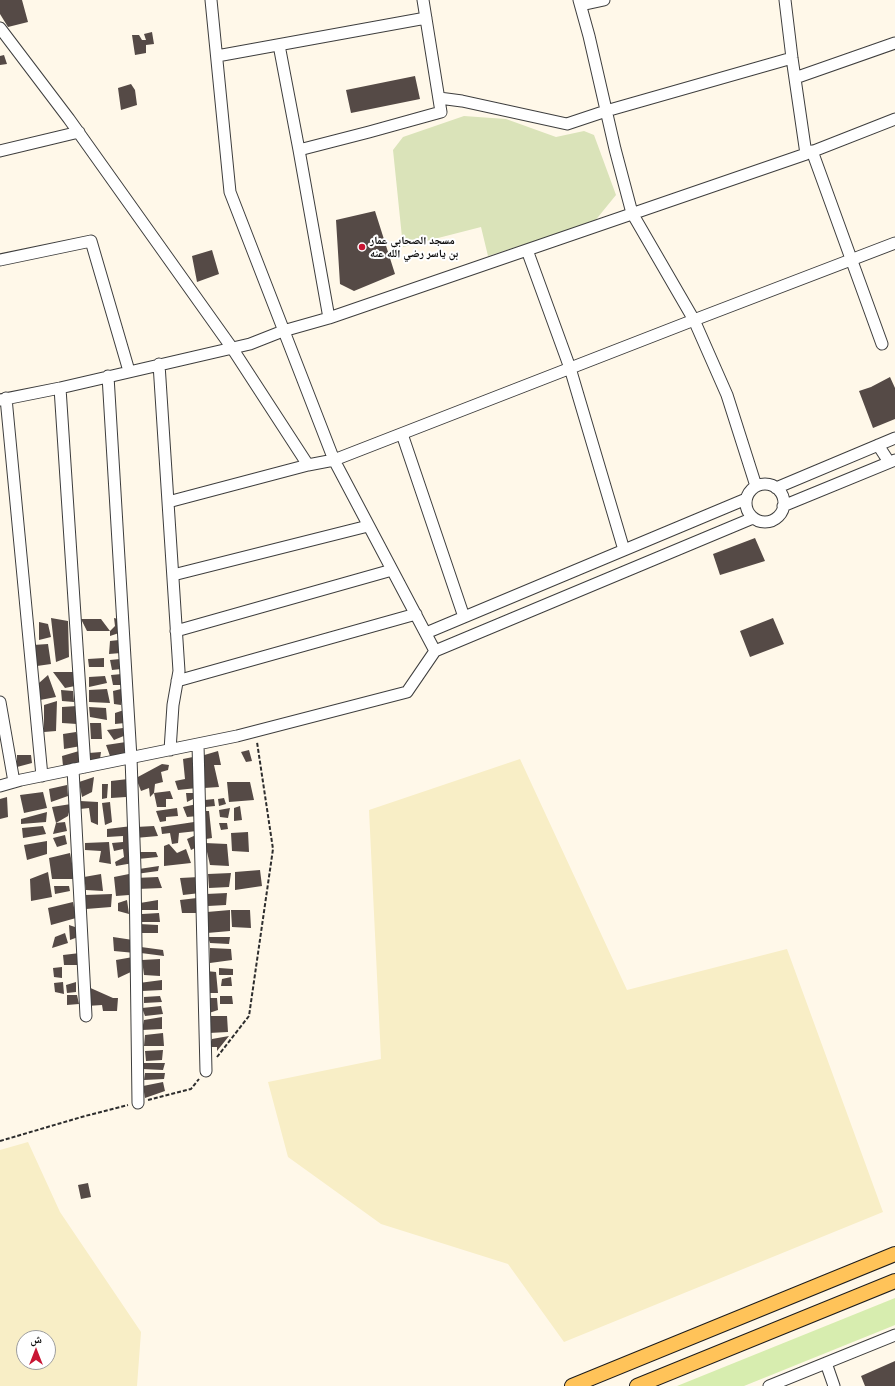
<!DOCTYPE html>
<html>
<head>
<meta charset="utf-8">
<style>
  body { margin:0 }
  #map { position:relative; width:895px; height:1386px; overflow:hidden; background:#fff8e9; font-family:"PT Serif","Noto Naskh Arabic",serif }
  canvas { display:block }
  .north { position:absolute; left:16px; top:1330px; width:40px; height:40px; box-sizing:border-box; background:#fff; border:1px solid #9d9d9d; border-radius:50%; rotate:0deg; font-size:11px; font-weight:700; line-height:16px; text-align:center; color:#0b0b0b }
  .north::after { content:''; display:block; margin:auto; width:14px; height:18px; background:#c91533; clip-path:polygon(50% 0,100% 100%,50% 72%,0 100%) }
</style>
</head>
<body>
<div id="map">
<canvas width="895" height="1386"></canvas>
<div class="north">ش</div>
</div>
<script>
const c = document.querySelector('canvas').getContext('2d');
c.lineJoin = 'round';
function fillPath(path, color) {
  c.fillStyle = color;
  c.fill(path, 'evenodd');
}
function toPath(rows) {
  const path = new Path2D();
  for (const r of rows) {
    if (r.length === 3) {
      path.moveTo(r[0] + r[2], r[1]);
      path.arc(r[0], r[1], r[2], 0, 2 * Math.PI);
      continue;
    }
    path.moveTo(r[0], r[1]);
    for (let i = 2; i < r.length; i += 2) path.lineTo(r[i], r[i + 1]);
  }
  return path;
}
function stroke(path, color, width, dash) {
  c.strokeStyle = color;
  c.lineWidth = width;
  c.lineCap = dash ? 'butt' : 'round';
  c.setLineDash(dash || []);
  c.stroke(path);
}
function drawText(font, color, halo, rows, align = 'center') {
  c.font = font + ' "PT Serif","Noto Naskh Arabic",serif';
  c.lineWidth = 4;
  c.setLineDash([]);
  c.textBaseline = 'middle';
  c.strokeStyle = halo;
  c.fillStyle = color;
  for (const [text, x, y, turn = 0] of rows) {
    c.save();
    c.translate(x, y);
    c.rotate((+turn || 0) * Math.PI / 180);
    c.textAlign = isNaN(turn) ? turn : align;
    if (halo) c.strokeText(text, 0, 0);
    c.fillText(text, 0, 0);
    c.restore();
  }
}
fillPath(toPath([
  [520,759,627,990,787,949,883,1212,564,1342,508,1264,381,1224,288,1157,268,1082,381,1059,369,810],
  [28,1142,60,1212,141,1332,137,1386,0,1386,0,1150],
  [24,1338,48,1338,48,1362,24,1362]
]), '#f8eec6');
fillPath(toPath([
  [895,1298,895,1325,744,1386,677,1386]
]), '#d7edaf');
fillPath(toPath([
  [464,116,506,119,556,137,584,131,594,135,616,195,594,222,488,256,481,227,403,247,393,150,403,137]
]), '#dae3b9');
fillPath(toPath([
  [0,0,22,0,28,22,8,27,0,14],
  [152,32,154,44,146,45,146,53,135,55,132,35,139,35,142,40,146,40,144,34],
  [4,55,7,64,0,65,0,56],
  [415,76,420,99,351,113,346,90],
  [131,84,135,90,137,105,121,110,118,88],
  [375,211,395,274,354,291,340,284,336,220],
  [212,250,219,274,197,282,192,256],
  [890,377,895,388,895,419,873,428,859,391,871,387],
  [755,538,765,561,720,575,713,554],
  [51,618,68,621,69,657,56,662],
  [114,618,118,619,119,633,110,636,110,631,115,626],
  [773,618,784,644,750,657,740,631],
  [81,619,101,619,110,631,87,631],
  [39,622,48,624,51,637,39,640],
  [119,640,121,653,109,654,110,641],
  [48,644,51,664,37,666,33,645],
  [104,658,104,667,89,667,88,659],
  [120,659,121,669,112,670,110,660],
  [53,672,76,672,75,686,65,688],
  [122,674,122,685,113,685,111,675],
  [48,675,56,697,40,700,39,683],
  [105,676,107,683,89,687,89,677],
  [107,689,110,703,89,702,89,690],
  [121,689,121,705,114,704,113,691],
  [61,690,73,691,74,702,62,701],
  [57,701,56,731,44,732,44,705],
  [77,706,77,724,62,723,62,707],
  [89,707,106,708,107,720,90,717],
  [124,710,125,723,115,724,115,713],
  [90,723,101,723,102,739,91,739],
  [123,728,126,735,114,740,107,730],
  [76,732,81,746,64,749,63,734],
  [126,742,124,755,110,756,106,745],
  [249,750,252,761,246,762,241,752],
  [79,751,80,764,63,766,62,756],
  [218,751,221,765,214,765,219,787,204,788,201,756],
  [101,752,100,759,91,760,89,753],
  [17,755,31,755,32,763,17,767],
  [193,757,197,788,178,790,175,781,185,779,183,759],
  [162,764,169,765,168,770,161,772,163,782,155,784,154,793,170,791,173,799,166,799,166,807,157,807,154,793,150,797,149,788,141,791,136,778],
  [94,777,92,792,82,797,79,782],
  [128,779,126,797,111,798,111,781],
  [227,782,250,782,254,800,229,802],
  [102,784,108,784,107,798,102,799],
  [67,785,68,796,51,802,49,789],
  [43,792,47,808,24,813,20,795],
  [186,793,195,793,193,799,187,802],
  [7,797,8,817,0,819,0,799],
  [224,798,226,804,219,806,218,799],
  [214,799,215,806,205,807,205,800],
  [80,801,98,802,98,825,91,822,89,808,80,809],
  [110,802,112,822,105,825,102,803],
  [71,804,68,816,56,823,65,822,67,831,53,834,56,823,52,807],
  [197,804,198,816,187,817,183,807],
  [240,806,242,820,234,821,234,808],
  [177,808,178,816,166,817,166,821,160,822,156,811],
  [230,808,228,818,220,817,219,810],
  [204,811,209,811,212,838,206,839],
  [47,812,46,822,21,824,21,819],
  [194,822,197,831,179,833,178,843,172,844,170,833,162,834,161,827],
  [219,823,227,823,228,829,221,830],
  [43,826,46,834,23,838,22,828],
  [132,826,133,863,116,866,115,862,124,857,123,849,114,851,112,843,123,842,123,836,107,837,107,829],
  [154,826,158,836,135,838,136,827],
  [248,832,249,852,232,851,231,833],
  [65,835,67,844,57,847,53,838],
  [196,835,197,847,191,850,187,839],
  [47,841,47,854,27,860,24,845],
  [109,842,111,864,99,862,101,851,85,850,85,843],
  [205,843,227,844,229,866,210,865],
  [169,844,177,853,186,849,191,863,164,866,164,846],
  [138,852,156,852,158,857,138,859],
  [70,853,75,879,52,879,49,858],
  [159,866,158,871,136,874,139,869],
  [260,870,262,886,235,890,235,872],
  [48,872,52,897,31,901,30,879],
  [231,873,229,887,209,888,208,874],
  [101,874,103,891,86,890,84,877],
  [129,874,129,895,116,896,114,877],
  [158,877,162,888,137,889,135,878],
  [199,877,200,893,183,895,180,878],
  [54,886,69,886,70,891,55,894],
  [227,893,226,905,208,906,206,894],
  [112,894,111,907,86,909,85,895],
  [197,898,197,913,182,913,180,900],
  [127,900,129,914,118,911,118,903],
  [158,900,158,910,139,910,140,903],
  [73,902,76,918,51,925,48,908],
  [230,910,230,931,207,933,207,912],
  [231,910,250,910,251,928,232,927],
  [159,913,160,922,141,922,142,914],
  [139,924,158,925,158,933,139,933],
  [69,925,78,928,78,937,70,940],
  [65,933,68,943,52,948,55,937],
  [113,937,133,940,135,953,114,951],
  [208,937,230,937,229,944,210,943],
  [141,947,163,950,164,956,141,953],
  [210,948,231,949,232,960,210,963],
  [80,953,79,965,64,965,63,955],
  [133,957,133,971,118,978,116,960],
  [160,959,160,976,144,975,142,960],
  [62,967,62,978,54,977,53,968],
  [219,968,233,969,233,975,219,975],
  [206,971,216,972,218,993,205,993],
  [231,977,232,986,221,986,222,979],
  [162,980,162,990,142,991,139,983],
  [63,982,64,994,55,992,54,983],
  [76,982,76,992,67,993,66,985],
  [86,986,113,998,118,998,117,1011,103,1011,102,1005,87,1006],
  [67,995,77,995,79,1004,67,1005],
  [160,996,162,1002,144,1003,144,997],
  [220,996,232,996,233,1004,220,1004],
  [207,998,217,998,218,1010,209,1013],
  [161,1006,163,1014,145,1016,142,1008],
  [208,1016,227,1016,228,1032,209,1033],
  [162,1017,162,1029,142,1030,144,1020],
  [163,1033,164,1046,144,1046,145,1035],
  [229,1036,217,1051,217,1047,209,1047,212,1039],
  [163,1050,162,1060,146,1061,145,1051],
  [143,1063,165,1063,163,1070,142,1069],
  [145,1073,165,1073,164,1079,144,1080],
  [163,1082,165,1091,145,1098,143,1086],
  [88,1183,91,1197,81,1199,78,1185],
  [895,1361,895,1386,865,1386,861,1376]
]), '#554a46');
const minor = toPath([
  [211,0,230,192,334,460,435,651],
  [579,0,589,36,615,149,632,213,694,320,727,395,756,486],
  [785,0,792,58,806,154],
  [581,5,604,0],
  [0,28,69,119,232,348,308,465,334,460,694,320,895,243],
  [279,45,299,150,329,318],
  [217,56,426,18],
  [795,78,895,43],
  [439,98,462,101,567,124,606,111,792,58],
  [299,150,369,132,441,112,423,0],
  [0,151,79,132],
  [812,151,882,344],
  [527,250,570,368,624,550],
  [0,260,91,241,129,371],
  [159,364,179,671,173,705,170,750],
  [108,376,131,758,135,869,138,1103],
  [60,388,85,767],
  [6,398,42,776],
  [0,400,60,388,250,344,283,331,329,318,806,154,895,119],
  [402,434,464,617],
  [878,445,889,462],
  [765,503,19],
  [776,488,895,438],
  [168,502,308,465],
  [783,506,895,460],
  [173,575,368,526],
  [176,631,392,570],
  [426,633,746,499],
  [177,681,416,614],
  [0,702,14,782],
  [198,744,206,1071],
  [73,769,86,1016],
  [0,786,21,780,237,736,407,692,435,651,753,518],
  [826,1363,834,1386],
  [769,1386,895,1335]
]);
const major = toPath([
  [572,1386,895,1254],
  [637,1386,895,1281]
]);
stroke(minor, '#3e3e3e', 13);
stroke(major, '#1c1c1c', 16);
stroke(toPath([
  [217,1057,249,1016,273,849,257,742],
  [148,1100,191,1089,199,1079],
  [0,1141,85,1116,128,1105]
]), '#2d2d2d', 2, [4, 2]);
stroke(minor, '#fff', 11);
stroke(major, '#ffc359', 14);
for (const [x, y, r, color] of [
  [362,247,4,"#c91533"]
]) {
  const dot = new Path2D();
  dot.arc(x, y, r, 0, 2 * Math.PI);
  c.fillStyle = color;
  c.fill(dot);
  stroke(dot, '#fff', 1.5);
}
drawText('bold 11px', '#0b0b0b', '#fff', [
  ["مسجد الصحابي عمار",370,241],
  ["بن ياسر رضي الله عنه",370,254]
], 'left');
</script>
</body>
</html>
